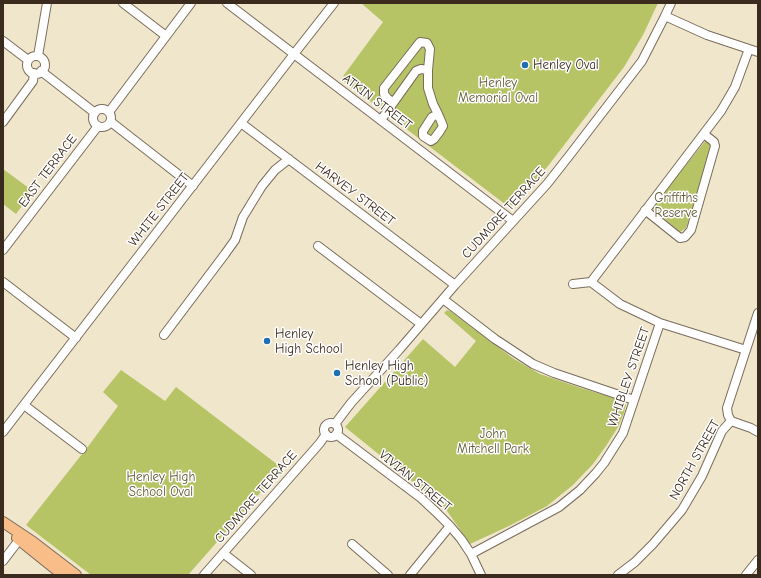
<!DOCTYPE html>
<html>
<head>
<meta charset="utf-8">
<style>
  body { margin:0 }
  #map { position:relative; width:761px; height:578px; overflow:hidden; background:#f0e6cc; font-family:"Comic Neue",sans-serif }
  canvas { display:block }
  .frame { position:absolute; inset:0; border:4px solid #3b2a1e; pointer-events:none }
</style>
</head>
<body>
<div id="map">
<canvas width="761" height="578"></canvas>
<div class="frame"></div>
</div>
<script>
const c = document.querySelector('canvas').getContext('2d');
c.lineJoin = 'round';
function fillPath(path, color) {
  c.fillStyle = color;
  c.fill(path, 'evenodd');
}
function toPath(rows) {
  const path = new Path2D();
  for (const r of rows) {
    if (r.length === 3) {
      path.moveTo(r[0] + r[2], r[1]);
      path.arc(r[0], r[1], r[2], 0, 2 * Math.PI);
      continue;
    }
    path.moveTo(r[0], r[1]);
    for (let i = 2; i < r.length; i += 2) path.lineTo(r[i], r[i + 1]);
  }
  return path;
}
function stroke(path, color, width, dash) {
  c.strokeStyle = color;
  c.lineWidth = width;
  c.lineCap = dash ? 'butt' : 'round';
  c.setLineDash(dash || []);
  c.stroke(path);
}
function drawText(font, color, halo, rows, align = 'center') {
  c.font = font + ' "Comic Neue",sans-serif';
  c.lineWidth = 3;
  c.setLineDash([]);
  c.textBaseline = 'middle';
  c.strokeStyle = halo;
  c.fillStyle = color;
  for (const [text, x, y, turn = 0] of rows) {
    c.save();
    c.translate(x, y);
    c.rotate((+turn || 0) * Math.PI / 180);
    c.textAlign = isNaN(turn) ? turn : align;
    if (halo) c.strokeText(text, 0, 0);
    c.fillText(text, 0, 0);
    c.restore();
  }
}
fillPath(toPath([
  [361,3,658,3,643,35,624,67,548,166,510,208,341,79,383,22],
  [706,140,710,144,711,152,686,228,680,232,652,208],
  [3,169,33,191,16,214,3,204],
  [447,310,450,311,514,359,540,374,581,388,620,400,626,405,624,413,618,427,606,446,593,464,573,485,547,506,509,526,470,544,445,508,345,427,423,339,455,367,476,341,444,313],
  [121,370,165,401,176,387,282,468,188,575,91,575,26,525,90,444,118,406,103,392]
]), '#b6c466');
const minor = toPath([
  [123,3,166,36],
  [227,3,513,221],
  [665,16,707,35,758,52],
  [3,41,28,60],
  [38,56,47,3],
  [36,65,9],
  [41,71,95,113],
  [394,102,388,99,384,94,384,88,420,42,427,43,430,49,428,70],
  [102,118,9],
  [109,112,191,3],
  [381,120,416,71,421,69,428,70,428,88,433,104,438,114,441,121,443,126,440,131,434,139,431,141,423,136,423,131,432,117,438,114],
  [3,122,33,81,34,73],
  [111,122,193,186],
  [241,123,455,285],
  [645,210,680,238,685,237,691,230,715,146,714,142,704,134],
  [318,246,421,324],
  [3,250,98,126],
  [3,282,76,338],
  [591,282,721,111,735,87,749,49],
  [591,282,620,304,660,323,746,350],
  [573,284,591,282],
  [443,299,495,339,533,364,554,373,634,400],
  [164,335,225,254,235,240,243,217,262,186,275,170,289,159],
  [24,405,82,449],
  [731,421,728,415,727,408,758,313],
  [731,421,751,428,758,432],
  [331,430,7],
  [335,424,351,403,399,350,455,285,547,184,569,156,642,61,665,16,671,3],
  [3,432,294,54,334,3],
  [336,434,421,498,436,512,450,526,461,539,471,554,481,575],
  [352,544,388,575],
  [223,553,251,575],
  [471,554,559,507,580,490,596,473,604,463,623,433,660,323],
  [3,561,19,540],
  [204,575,320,443,326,434],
  [410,575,450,526],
  [618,575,635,562,653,544,682,510,702,476,722,431,731,421],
  [746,575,758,560]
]);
const major = toPath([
  [3,522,33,542,76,575],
  [17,538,63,575]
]);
stroke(minor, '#7a6c5b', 10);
stroke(major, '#7a6c5b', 12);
stroke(minor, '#fff', 8);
stroke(major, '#f8bd88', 10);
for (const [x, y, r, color] of [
  [525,65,4,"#1f6fb2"],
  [267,341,4,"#1f6fb2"],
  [337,373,4,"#1f6fb2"]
]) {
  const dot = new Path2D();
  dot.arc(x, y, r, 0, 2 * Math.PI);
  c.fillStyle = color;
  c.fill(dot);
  stroke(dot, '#fff', 1.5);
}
drawText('13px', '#3b2a1e', '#fff', [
  ["Henley Oval",533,65],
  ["Henley",275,334],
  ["High School",275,349],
  ["Henley High",345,366],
  ["School (Public)",345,381]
], 'left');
drawText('13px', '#605834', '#fff', [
  ["Henley",498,83],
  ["Memorial Oval",498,98],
  ["Griffiths",676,198],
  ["Reserve",676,213],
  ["John",493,434],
  ["Mitchell Park",493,449],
  ["Henley High",161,477],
  ["School Oval",161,492]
]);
drawText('13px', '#3b2a1e', '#fff', [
  ["ATKIN STREET",377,102,37],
  ["EAST TERRACE",48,171,-53],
  ["HARVEY STREET",355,194,37],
  ["WHITE STREET",159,210,-52],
  ["CUDMORE TERRACE",504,213,-48],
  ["WHIBLEY STREET",629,377,-71],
  ["NORTH STREET",695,460,-61],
  ["VIVIAN STREET",415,481,39],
  ["CUDMORE TERRACE",256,497,-49]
]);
</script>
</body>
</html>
